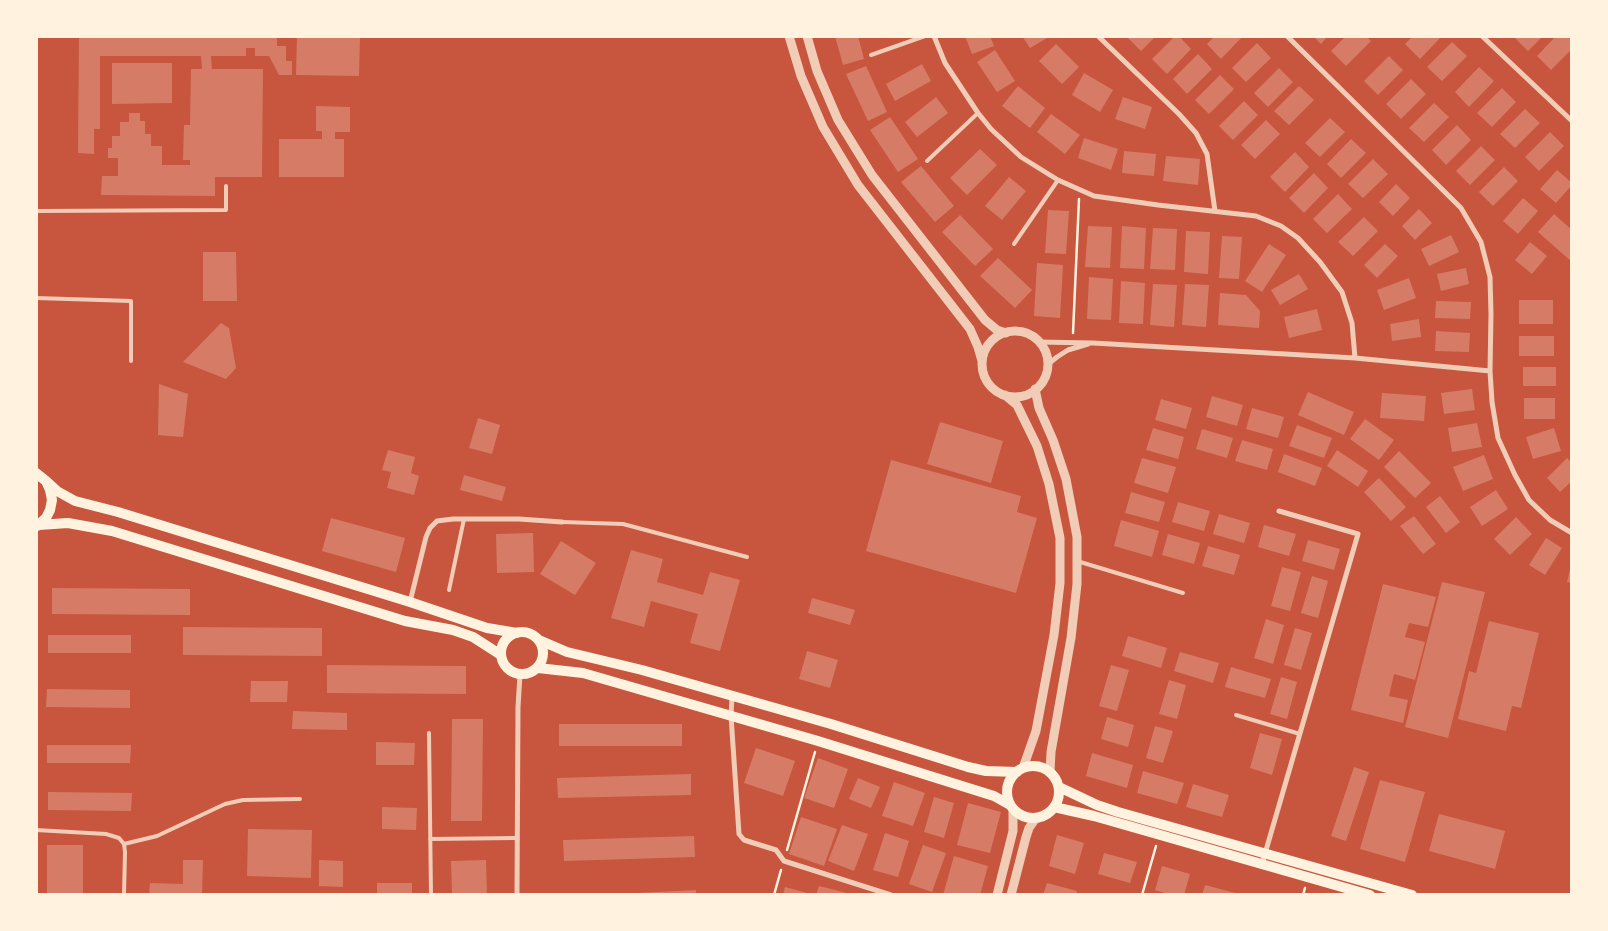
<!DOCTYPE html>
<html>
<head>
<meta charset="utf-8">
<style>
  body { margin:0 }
  #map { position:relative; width:1608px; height:931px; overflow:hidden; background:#c8553d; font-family:"Asap Condensed",sans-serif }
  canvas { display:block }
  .frame { position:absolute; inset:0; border:38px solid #fff3e0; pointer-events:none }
</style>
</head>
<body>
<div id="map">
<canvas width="1608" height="931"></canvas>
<div class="frame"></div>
</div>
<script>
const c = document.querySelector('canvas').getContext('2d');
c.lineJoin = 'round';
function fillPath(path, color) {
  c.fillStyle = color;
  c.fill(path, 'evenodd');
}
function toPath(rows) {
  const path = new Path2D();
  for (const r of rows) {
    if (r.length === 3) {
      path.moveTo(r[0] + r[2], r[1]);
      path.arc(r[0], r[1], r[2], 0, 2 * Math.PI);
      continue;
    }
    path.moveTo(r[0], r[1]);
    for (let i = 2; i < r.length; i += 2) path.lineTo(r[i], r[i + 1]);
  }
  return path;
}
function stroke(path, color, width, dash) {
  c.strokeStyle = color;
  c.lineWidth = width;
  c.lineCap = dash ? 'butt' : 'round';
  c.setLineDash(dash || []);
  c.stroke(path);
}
fillPath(toPath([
  [79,36,277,36,277,46,286,46,286,61,292,61,292,75,279,75,269,56,255,56,255,48,246,48,246,56,211,56,212,69,263,69,262,177,215,177,215,196,101,195,102,176,118,176,118,158,108,158,108,148,112,148,112,136,120,136,120,122,129,122,129,113,140,113,140,121,145,121,145,134,151,134,151,146,162,146,162,165,190,165,190,160,183,160,184,125,190,125,191,69,202,69,201,56,100,56,100,129,94,129,94,154,78,153],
  [297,36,360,36,359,76,296,75],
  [835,36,858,36,864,59,843,65],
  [965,36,990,36,994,46,972,54],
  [1022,36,1046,36,1047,38,1030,48],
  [1126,36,1156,36,1141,51],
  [1175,36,1179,36,1191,49,1167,74,1152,59],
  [1215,36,1243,36,1221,59,1207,44],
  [1313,36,1328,36,1321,44],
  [1346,36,1366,36,1371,41,1346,66,1331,51],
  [1413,36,1442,36,1420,59,1405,44],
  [1513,36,1543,36,1528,51],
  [1556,36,1567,36,1572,41,1572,49,1551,70,1537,56],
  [1452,42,1467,56,1442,81,1427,67],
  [1257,43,1271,58,1246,82,1232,68],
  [1056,44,1079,67,1062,84,1039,61],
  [995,50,1015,81,997,92,977,62],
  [1198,54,1212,69,1187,94,1173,79],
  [1389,56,1403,70,1378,95,1364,81],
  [112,63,172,63,172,103,112,104],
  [922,64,931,81,895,101,886,84],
  [866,66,887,112,868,121,846,74],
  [1479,67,1494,81,1469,107,1455,92],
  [1279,68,1293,82,1268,107,1254,93],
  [1084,73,1113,90,1100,112,1072,95],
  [1220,75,1234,89,1209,114,1195,100],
  [1411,79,1426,94,1401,119,1386,104],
  [1018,86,1045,108,1030,128,1002,106],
  [1299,86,1314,100,1289,125,1274,111],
  [1502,88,1516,102,1492,127,1477,113],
  [936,97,948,113,917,137,905,122],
  [1123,97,1152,107,1145,129,1115,119],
  [1244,101,1258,115,1233,140,1219,126],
  [1434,103,1449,117,1424,142,1409,128],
  [316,106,350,107,350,132,335,132,335,139,344,139,344,177,279,177,279,139,322,139,322,131,316,131],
  [1525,109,1540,123,1515,148,1500,134],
  [1051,114,1080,135,1065,154,1037,132],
  [890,117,918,159,898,172,870,130],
  [1330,118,1345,132,1320,157,1305,143],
  [1266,120,1280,134,1255,159,1241,145],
  [1457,125,1471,140,1446,165,1432,150],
  [1550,132,1564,146,1539,171,1525,157],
  [1084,138,1118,149,1111,170,1078,158],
  [1351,139,1366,153,1341,178,1327,164],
  [1481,146,1495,160,1470,185,1456,171],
  [980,149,997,165,967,195,950,178],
  [1124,151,1156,154,1154,176,1122,173],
  [1295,152,1309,167,1285,192,1270,177],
  [1166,156,1200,159,1198,185,1163,181],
  [1373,159,1388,174,1363,198,1348,184],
  [921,166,954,206,935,222,901,182],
  [1504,167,1518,181,1493,206,1479,192],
  [1557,170,1572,183,1572,185,1556,203,1540,189],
  [1314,173,1328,188,1304,213,1289,198],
  [1009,177,1026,191,1002,220,985,206],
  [1396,184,1410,198,1393,216,1379,202],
  [1338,194,1352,209,1327,233,1313,219],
  [1523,198,1538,211,1518,234,1503,221],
  [1419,209,1432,223,1415,240,1402,226],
  [1048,210,1069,211,1066,254,1045,253],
  [1554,214,1572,230,1572,262,1538,232],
  [960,215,993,249,975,266,942,232],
  [1364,217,1378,231,1353,256,1338,242],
  [1088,226,1112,227,1110,268,1085,267],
  [1122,226,1146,228,1144,269,1120,268],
  [1153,228,1177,229,1175,270,1150,269],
  [1186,231,1210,232,1208,274,1184,272],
  [1451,235,1459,252,1429,266,1421,249],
  [1222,236,1242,237,1239,279,1219,278],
  [1530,242,1547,256,1532,274,1515,260],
  [1269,244,1286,255,1262,292,1245,281],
  [1385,244,1398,256,1377,278,1364,265],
  [203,252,236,252,237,301,203,301],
  [998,258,1032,290,1015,308,980,276],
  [1037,263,1063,265,1060,318,1034,316],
  [1466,268,1469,284,1441,291,1437,274],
  [1299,274,1308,289,1280,305,1271,290],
  [1089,277,1113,279,1111,320,1087,319],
  [1409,278,1416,298,1384,310,1377,290],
  [1121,281,1145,283,1143,324,1119,323],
  [1153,284,1177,285,1174,327,1150,325],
  [1185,284,1209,285,1206,327,1182,325],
  [1220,293,1246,295,1260,311,1259,328,1218,325],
  [1519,300,1553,300,1553,324,1519,324],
  [1436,301,1471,302,1470,319,1435,318],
  [1317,309,1322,330,1289,338,1284,317],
  [1419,319,1421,337,1392,341,1390,324],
  [221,323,229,328,236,368,226,379,183,362],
  [1436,331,1470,333,1469,352,1435,351],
  [1519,336,1554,336,1554,356,1519,356],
  [1523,367,1556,367,1556,386,1523,386],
  [159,384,188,394,183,437,158,435],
  [1472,389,1475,410,1444,414,1441,393],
  [1308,392,1354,412,1344,435,1298,415],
  [1382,393,1426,396,1424,421,1380,418],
  [1212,396,1243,405,1237,426,1206,417],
  [1524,398,1555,398,1555,419,1524,419],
  [1161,399,1192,408,1186,429,1155,420],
  [1252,408,1284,417,1278,438,1246,429],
  [478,418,500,425,492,454,469,448],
  [1365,419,1394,440,1379,460,1350,439],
  [940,422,1003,441,991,483,927,464],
  [1477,423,1482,447,1452,452,1448,428],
  [1297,425,1332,438,1324,458,1289,446],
  [1153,428,1184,437,1178,459,1146,450],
  [1554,428,1561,451,1533,459,1526,437],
  [1202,429,1233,438,1227,458,1196,449],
  [1242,440,1273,449,1267,470,1235,461],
  [388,450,415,457,411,473,419,476,414,495,387,488,391,472,382,470],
  [1337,450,1368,471,1358,487,1327,466],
  [1399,451,1431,483,1415,498,1384,467],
  [1284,454,1322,468,1315,486,1278,472],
  [1484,455,1493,479,1463,491,1453,467],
  [1142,458,1176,467,1168,493,1134,483],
  [1567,458,1572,463,1572,481,1560,492,1547,478],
  [891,460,1021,496,1017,512,1037,518,1016,593,866,551],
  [464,475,506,487,502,501,460,490],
  [1379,478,1406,507,1391,521,1364,492],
  [1496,490,1508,509,1482,526,1470,507],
  [1131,492,1165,502,1159,522,1125,513],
  [1440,496,1460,522,1446,533,1426,507],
  [1178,502,1210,511,1204,531,1172,522],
  [1219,514,1250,523,1244,543,1213,534],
  [1414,516,1436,544,1423,554,1400,526],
  [1516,517,1532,534,1510,555,1494,539],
  [331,518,405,538,396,572,322,551],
  [1121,520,1159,531,1152,557,1114,546],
  [1264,525,1296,534,1289,556,1258,547],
  [533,533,534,572,497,573,496,534],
  [1168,534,1200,543,1194,564,1162,555],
  [1546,538,1562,548,1545,575,1529,565],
  [1308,540,1340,549,1334,570,1302,561],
  [561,541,596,563,575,595,540,574],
  [1208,546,1240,555,1234,575,1202,566],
  [631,550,663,559,657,582,703,595,710,572,740,580,720,651,690,643,698,614,651,601,644,627,611,618],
  [1571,565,1572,565,1572,583,1567,582],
  [1282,567,1301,572,1290,611,1271,606],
  [1312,576,1328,581,1318,618,1301,613],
  [1442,582,1485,592,1448,738,1405,727],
  [1383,584,1436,597,1428,627,1409,623,1405,637,1425,642,1415,680,1394,674,1389,696,1408,700,1403,723,1351,710],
  [52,588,190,589,190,615,52,614],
  [812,598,855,610,850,625,808,613],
  [1266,619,1284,625,1273,664,1254,658],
  [1489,621,1539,633,1521,708,1512,706,1506,731,1458,719,1469,671,1476,673],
  [183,627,322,628,322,656,183,655],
  [1295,628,1312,633,1301,670,1284,665],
  [48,635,131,635,131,653,48,653],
  [1128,636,1167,648,1161,668,1122,656],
  [807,651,838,660,830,688,799,679],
  [1180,652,1219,663,1213,683,1174,671],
  [327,665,466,666,466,694,327,693],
  [1111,665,1129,670,1117,711,1099,706],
  [1231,667,1271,679,1265,698,1225,687],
  [1281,677,1297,682,1287,719,1270,714],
  [1169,680,1186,685,1177,719,1159,714],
  [251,681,288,681,287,702,250,702],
  [47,689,130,690,130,708,46,707],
  [293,711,347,713,347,730,292,729],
  [1107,717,1134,725,1128,747,1101,739],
  [452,719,483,719,482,821,451,821],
  [559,724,682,724,682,746,559,746],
  [1155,726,1173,731,1163,763,1146,758],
  [1260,733,1282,739,1272,775,1250,768],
  [376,742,415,743,414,765,376,765],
  [47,745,131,745,130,763,47,763],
  [756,748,795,761,783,796,744,783],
  [1092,753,1133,765,1127,788,1086,776],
  [818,758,848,769,834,808,804,798],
  [1354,767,1369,772,1346,841,1331,836],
  [1143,771,1184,783,1177,804,1137,793],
  [691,774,691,795,558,798,557,778],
  [858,778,880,787,871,808,849,799],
  [1380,780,1425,792,1405,862,1360,849],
  [894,782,925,793,913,826,882,816],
  [1193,784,1229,795,1222,817,1186,807],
  [48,792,132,793,131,811,48,810],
  [934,797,954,803,944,838,924,832],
  [968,803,1001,812,990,853,957,845],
  [382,807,417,808,416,830,382,829],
  [1439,814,1505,831,1495,869,1429,851],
  [801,817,837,829,824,866,789,854],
  [842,825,868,834,854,871,828,861],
  [248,829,312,830,311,878,247,876],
  [885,833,909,841,898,877,873,870],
  [1057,835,1084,843,1075,874,1049,866],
  [694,836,695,857,564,861,563,840],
  [47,845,83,845,83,895,47,895],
  [923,845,946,853,932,892,909,884],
  [1104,853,1137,862,1130,883,1098,874],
  [954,856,988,866,980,895,943,895],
  [183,860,203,860,202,895,149,895,150,883,183,884],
  [319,860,343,861,343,887,319,886],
  [486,860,487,895,452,895,451,861],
  [1162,866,1190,874,1184,895,1171,895,1155,890],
  [377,883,412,883,412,895,377,895],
  [1047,883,1077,891,1076,895,1043,895],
  [1205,885,1239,894,1238,895,1202,895],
  [819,886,847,893,846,895,816,895],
  [785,887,811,894,811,895,783,895],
  [696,890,696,895,637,895,637,893]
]), '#d67c66');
stroke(toPath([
  [1073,333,1079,199],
  [787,850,815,752],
  [774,895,781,870],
  [1142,895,1156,846],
  [1303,895,1305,888]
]), '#fff3e0', 2.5);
stroke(toPath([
  [871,55,925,36],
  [927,161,978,113],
  [36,211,226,210,226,186],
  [1014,244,1058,180],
  [36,298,131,301,131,361],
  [562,522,623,524,747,557],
  [1077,561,1183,593],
  [449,590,464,519],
  [1236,715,1300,734],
  [429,733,431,895],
  [36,830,106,834,119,838,124,844,125,852,124,895],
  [430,839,517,838],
  [124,844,157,836,225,804,243,800,300,799]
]), '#f1ccb7', 4);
stroke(toPath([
  [934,36,945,63,978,113,991,129,1021,157,1058,180,1094,196,1158,205,1256,216,1281,226,1298,238,1320,262,1342,292,1352,323,1355,358],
  [1098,36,1179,114,1196,133,1207,154,1215,211],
  [1287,36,1461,208,1481,242,1490,277,1491,314,1490,371,1492,402,1498,438,1515,475,1529,500,1550,520,1572,533],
  [1482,36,1572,121],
  [1038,342,1093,343,1355,358,1490,371],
  [1047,365,1057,357,1068,350,1088,344],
  [410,602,426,537,430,528,437,521,453,519,519,519,562,522],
  [732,696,731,716,739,834,744,840,776,850,784,861,891,895],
  [1262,864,1358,534,1279,511],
  [517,895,518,707,520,675]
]), '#f1ccb7', 5);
stroke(toPath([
  [789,36,801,76,823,127,858,185,970,329,978,347,982,361],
  [807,36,817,71,838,120,872,175,985,320,997,330,1006,333],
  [1015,364,33],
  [1035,389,1039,408,1053,440,1066,479,1077,537,1077,584,1071,638,1051,752,1050,772],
  [1005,395,1017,405,1037,446,1049,484,1060,538,1060,583,1054,635,1036,731,1023,768],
  [997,895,1013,831,1013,808],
  [1011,895,1026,837,1029,828,1036,818]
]), '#f1ccb7', 9);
stroke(toPath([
  [36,473,46,481,50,490,52,500,50,510,46,518,37,526],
  [46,481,57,491,75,501,118,512,410,602,487,628,517,633],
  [39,525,68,523,112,531,405,621,453,630,473,637,501,655],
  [522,653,21],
  [539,640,567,652,642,670,831,724,968,767,986,771,1017,772],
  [538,668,583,673,818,741,994,796,1010,805],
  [1033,792,26],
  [1059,787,1097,805,1118,812,1412,895],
  [1054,807,1094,816,1370,895]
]), '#fff3e0', 10);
</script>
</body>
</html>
